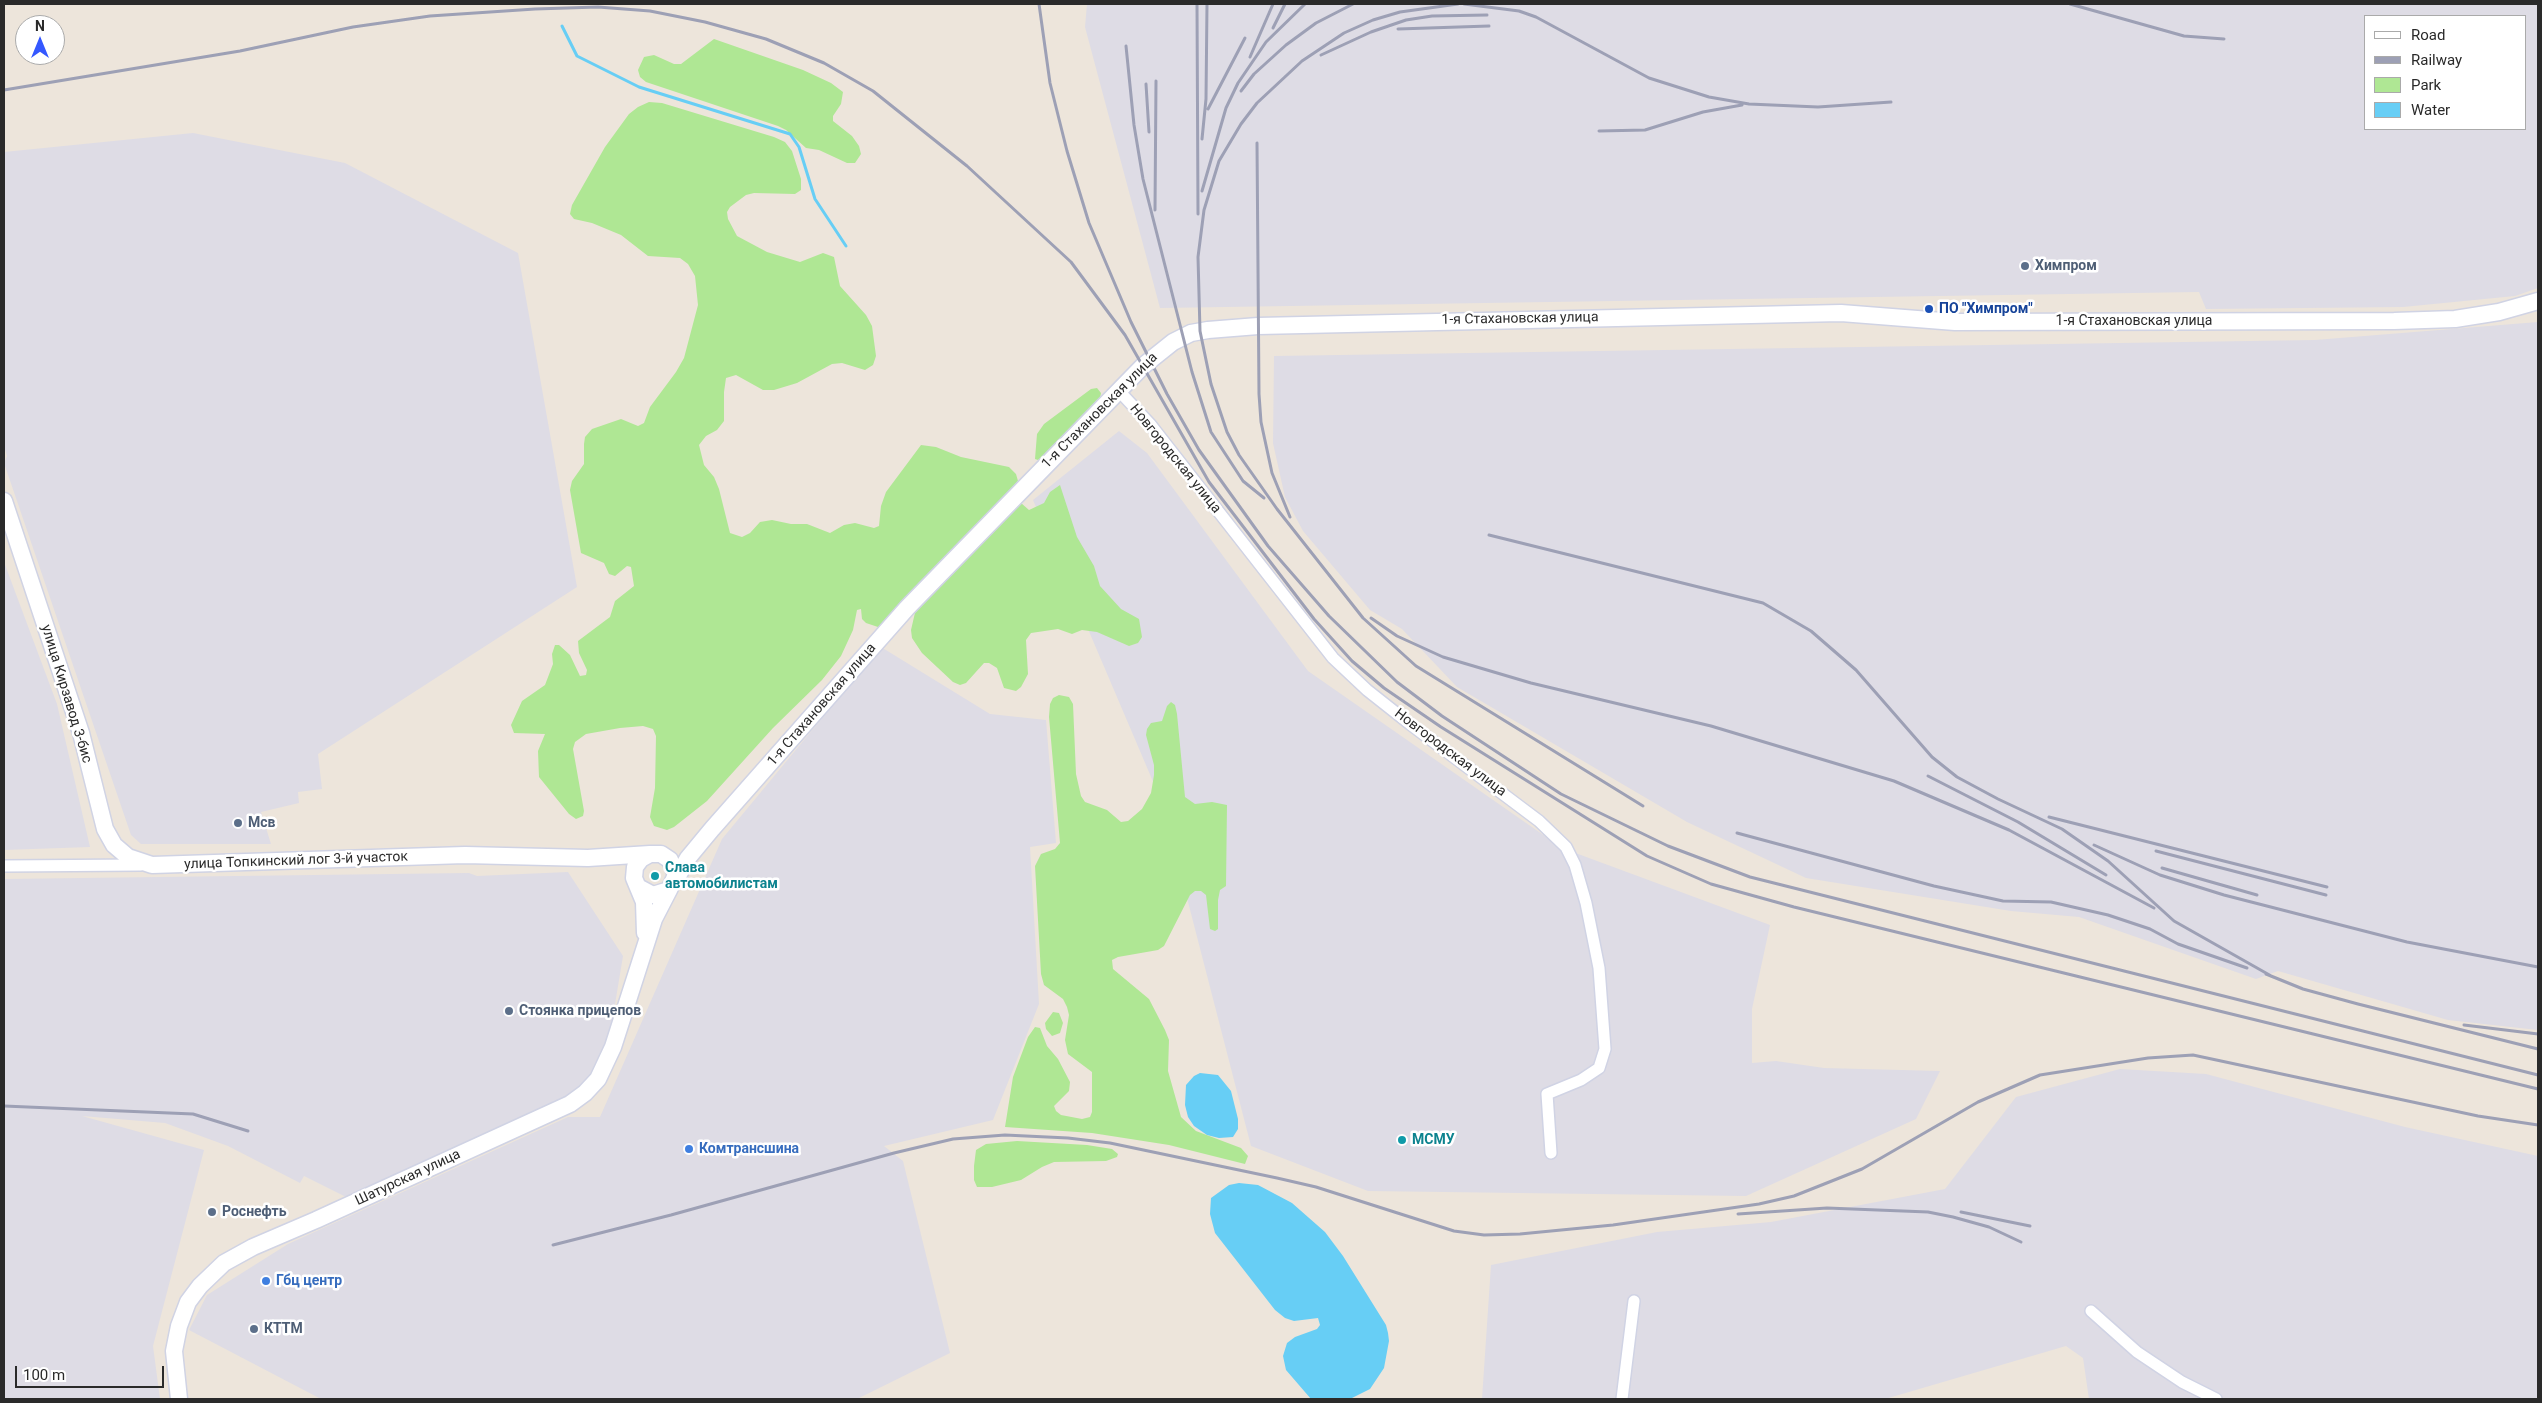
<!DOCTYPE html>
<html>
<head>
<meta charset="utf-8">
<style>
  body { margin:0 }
  #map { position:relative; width:2542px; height:1403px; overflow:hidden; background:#ede5db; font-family:Roboto,sans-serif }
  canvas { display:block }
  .frame { position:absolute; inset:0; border:5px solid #2a2a2a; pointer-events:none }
  .legend { position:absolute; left:2364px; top:15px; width:162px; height:115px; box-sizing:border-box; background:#fff; border:1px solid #aaa; margin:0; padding:6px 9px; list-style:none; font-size:15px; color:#2a2a2a }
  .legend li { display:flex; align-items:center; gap:10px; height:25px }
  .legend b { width:25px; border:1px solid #aaa }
  .north { position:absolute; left:15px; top:15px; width:50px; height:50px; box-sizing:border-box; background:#fff; border:1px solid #aaa; border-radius:50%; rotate:0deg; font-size:14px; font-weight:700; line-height:20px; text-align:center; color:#2a2a2a }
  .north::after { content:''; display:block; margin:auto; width:18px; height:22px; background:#3558ff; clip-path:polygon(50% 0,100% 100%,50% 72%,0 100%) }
  .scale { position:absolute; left:15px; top:1366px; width:149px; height:22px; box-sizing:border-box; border:2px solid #2a2a2a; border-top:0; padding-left:6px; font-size:15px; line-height:18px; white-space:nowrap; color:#2a2a2a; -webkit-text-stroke:4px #fff; paint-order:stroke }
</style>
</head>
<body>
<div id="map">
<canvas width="2542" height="1403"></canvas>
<div class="frame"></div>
<ul class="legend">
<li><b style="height:6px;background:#fff"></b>Road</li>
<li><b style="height:6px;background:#9da0b5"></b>Railway</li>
<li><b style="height:14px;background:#afe794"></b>Park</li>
<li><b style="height:14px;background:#67cef5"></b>Water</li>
</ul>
<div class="north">N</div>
<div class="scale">100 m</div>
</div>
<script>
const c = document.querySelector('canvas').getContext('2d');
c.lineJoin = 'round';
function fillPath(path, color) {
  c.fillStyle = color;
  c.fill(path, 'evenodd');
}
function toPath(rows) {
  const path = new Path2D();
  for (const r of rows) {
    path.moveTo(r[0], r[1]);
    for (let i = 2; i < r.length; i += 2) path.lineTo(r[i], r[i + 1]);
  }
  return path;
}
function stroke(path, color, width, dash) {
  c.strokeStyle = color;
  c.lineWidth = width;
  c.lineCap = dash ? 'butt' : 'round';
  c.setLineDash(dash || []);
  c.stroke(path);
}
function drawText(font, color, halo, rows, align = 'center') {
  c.font = font + ' Roboto,sans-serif';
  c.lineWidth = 5;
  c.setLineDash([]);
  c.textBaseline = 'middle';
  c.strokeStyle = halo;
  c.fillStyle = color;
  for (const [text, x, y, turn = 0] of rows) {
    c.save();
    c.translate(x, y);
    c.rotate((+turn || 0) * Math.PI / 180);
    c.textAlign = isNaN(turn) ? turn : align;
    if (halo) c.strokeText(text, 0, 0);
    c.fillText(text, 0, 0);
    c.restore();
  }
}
fillPath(toPath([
  [1087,4,2538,4,2538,288,2515,296,2403,307,2206,309,2199,292,1160,308,1085,27],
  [2526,16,2526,129,2366,129,2366,16],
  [193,133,345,163,518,253,577,587,318,754,322,789,298,792,299,803,261,812,271,844,141,844,131,835,4,463,7,456,4,446,4,152],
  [2538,322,2538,1030,2448,1020,2278,971,2256,979,2079,917,2011,911,1806,878,1687,822,1457,687,1402,629,1370,610,1303,531,1285,497,1273,443,1274,356,2315,340],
  [1119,431,1147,453,1308,671,1562,848,1770,925,1752,1009,1752,1063,1776,1061,1824,1068,1940,1071,1916,1119,1746,1196,1368,1191,1251,1146,1163,805,1033,500],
  [4,562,57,704,90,847,4,850],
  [881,647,990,714,1046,720,1056,843,1030,847,1039,1004,993,1120,884,1146,903,1161,950,1353,857,1399,321,1399,189,1330,207,1295,288,1244,568,1117,600,1117,722,839],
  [568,872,623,956,609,1040,584,1091,354,1198,344,1196,304,1176,300,1183,228,1146,165,1123,82,1116,204,1150,153,1346,160,1399,4,1399,4,879,469,873,477,876],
  [2120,1069,2206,1074,2405,1127,2538,1156,2538,1399,2089,1399,2083,1358,2066,1346,1885,1399,1482,1399,1491,1265,1657,1232,1771,1222,1945,1189,2016,1097]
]), '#dedce5');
fillPath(toPath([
  [714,39,803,70,831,83,843,92,841,104,833,116,833,121,852,136,859,146,861,154,855,163,847,163,819,150,806,148,786,130,778,126,646,82,640,77,638,70,644,57,654,55,674,64,681,64],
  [649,102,662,103,774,137,785,142,792,151,801,179,801,190,795,194,754,193,746,195,730,207,727,212,728,219,737,236,767,252,800,262,823,253,834,257,840,286,866,315,872,326,876,356,873,365,865,370,842,363,832,364,797,383,774,390,763,390,736,375,726,378,724,392,724,421,717,430,706,436,699,445,704,465,714,477,719,489,730,533,742,537,750,533,760,522,772,520,791,524,807,524,830,533,844,525,855,523,874,528,879,526,881,506,886,492,921,445,936,447,961,457,1009,467,1016,474,1018,481,1016,486,881,628,866,623,862,619,861,609,857,610,853,630,841,656,822,680,773,728,707,801,674,827,667,830,654,826,650,817,655,788,656,736,653,729,643,726,620,728,586,734,575,742,573,749,584,811,583,816,576,819,569,814,539,777,538,751,545,734,514,733,511,725,522,701,545,685,553,664,552,654,555,645,559,645,570,655,580,676,586,675,587,670,579,653,578,641,610,617,615,601,634,586,631,567,627,566,615,576,609,574,604,563,581,553,570,490,572,481,584,464,584,444,585,437,592,429,621,419,638,426,644,423,650,407,676,372,684,358,698,305,695,276,688,264,680,258,648,256,621,235,592,223,574,219,570,214,572,205,605,147,629,114,638,107],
  [1097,388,1101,393,1100,399,1044,456,1038,460,1035,459,1037,434,1044,424,1091,389],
  [1060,485,1077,537,1094,566,1100,586,1121,609,1139,619,1142,637,1138,643,1129,646,1097,632,1082,630,1072,634,1058,629,1031,633,1026,640,1028,674,1021,687,1016,691,1004,688,997,668,989,663,984,663,966,683,960,685,953,682,922,653,912,638,911,630,917,604,1021,503,1029,510,1044,503,1050,492],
  [1059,695,1069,697,1073,704,1076,774,1081,796,1085,802,1107,810,1121,822,1128,821,1142,809,1151,793,1154,775,1154,765,1146,735,1147,729,1151,723,1162,721,1167,706,1171,702,1175,705,1177,714,1185,797,1195,804,1212,802,1227,805,1226,886,1220,890,1218,900,1218,929,1215,931,1210,929,1206,895,1201,891,1195,891,1190,895,1164,946,1158,950,1118,957,1112,960,1113,969,1149,999,1165,1030,1169,1040,1168,1071,1181,1117,1196,1131,1241,1148,1248,1156,1245,1164,1169,1145,1092,1133,1005,1127,1013,1077,1028,1037,1035,1027,1040,1028,1047,1046,1058,1059,1070,1082,1069,1091,1054,1106,1056,1111,1061,1115,1082,1119,1090,1117,1092,1112,1092,1072,1068,1054,1065,1040,1069,1015,1067,1007,1063,999,1044,985,1041,974,1035,866,1041,854,1055,849,1060,843,1049,717,1050,704,1053,698],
  [1053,1012,1059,1013,1063,1023,1060,1033,1052,1036,1046,1029,1045,1023],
  [1017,1141,1087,1145,1112,1149,1118,1154,1117,1157,1106,1161,1054,1162,1042,1167,1021,1180,992,1187,977,1187,974,1180,974,1166,976,1150,986,1144]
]), '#afe794');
fillPath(toPath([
  [1200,1073,1218,1075,1231,1091,1238,1119,1238,1129,1233,1137,1219,1138,1207,1135,1194,1126,1188,1117,1185,1105,1186,1085,1194,1076],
  [1239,1183,1258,1185,1292,1203,1325,1232,1343,1256,1386,1325,1388,1333,1389,1341,1384,1368,1370,1389,1350,1399,1311,1399,1286,1370,1283,1356,1287,1343,1295,1337,1317,1329,1320,1325,1318,1318,1294,1321,1285,1318,1275,1310,1215,1233,1210,1214,1211,1198,1229,1185]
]), '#67cef5');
stroke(toPath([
  [562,26,577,56,639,87,790,134,799,147,815,199,846,246]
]), '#67cef5', 3);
const minor = toPath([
  [1119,391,1150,424,1333,658,1367,690,1410,724,1539,821,1566,847,1575,865,1586,903,1599,968,1605,1049,1599,1068,1581,1080,1547,1094,1551,1153],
  [4,866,141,865],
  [2091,1311,2137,1352,2182,1382,2216,1399],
  [1622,1399,1634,1301]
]);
const secondary = toPath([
  [4,501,81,733,105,829,114,845,128,857,152,865,465,855,588,858,650,854],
  [675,881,688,858,712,829,907,608,1143,366,1173,342,1191,333,1208,330,1258,326,1841,313,1955,322,2394,321,2455,319,2499,312,2538,301],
  [638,887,653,895,669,890,676,875,670,860,661,854,650,854,641,859,635,867,634,878,644,902,645,933],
  [179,1399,174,1351,179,1326,188,1302,200,1286,224,1263,253,1247,316,1220,570,1104,585,1093,598,1079,613,1047,654,919,669,890]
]);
stroke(minor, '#d0d3e4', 14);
stroke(secondary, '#d0d3e4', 19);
stroke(minor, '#fff', 11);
stroke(secondary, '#fff', 16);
stroke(toPath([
  [1039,4,1050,83,1067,151,1089,223,1131,322,1167,394,1199,450,1268,546,1329,616,1397,682,1442,716,1561,794,1668,846,1750,877,2538,1075],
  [1197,4,1198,214],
  [1458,4,1400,12,1373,20,1344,33,1302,61,1257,103,1241,124,1219,161,1204,210,1198,257,1200,331,1211,384,1227,432,1239,455,1277,509,1363,618,1416,666,1643,806],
  [1464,4,1519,11,1536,17,1649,78,1709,97,1749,104,1818,107,1891,102],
  [2070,4,2184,36,2224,39],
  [1273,28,1285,4],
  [1398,29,1489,26],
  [1126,46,1134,125,1143,179,1192,372,1211,432,1243,481,1264,498],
  [1321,55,1371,32,1406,20,1432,16,1487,15],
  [1250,57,1273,4],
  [1146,84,1149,132],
  [4,90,240,51,353,27,430,16,535,9,598,7,650,11,705,22,766,39,824,63,873,91,967,166,1071,262,1125,335,1209,482,1314,619,1352,661,1384,688,1441,727,1647,856,1711,884,1794,907,2538,1089],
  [1241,91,1254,74,1286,45,1316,23,1353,4],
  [1208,109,1245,38],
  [1599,131,1645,130,1703,112,1742,105],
  [1202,139,1206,99,1207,4],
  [1257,143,1259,394,1261,422,1272,473,1290,517],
  [1202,191,1226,108,1238,83,1266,42,1305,4],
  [1155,210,1156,81],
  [1489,535,1763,603,1811,631,1856,670,1932,757,1957,777,1998,799,2062,829,2108,861,2174,921,2273,977],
  [1371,618,1397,636,1443,657,1531,683,1711,726,1894,781,2009,830,2154,908],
  [1928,776,2018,822,2106,875],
  [2049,817,2327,887],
  [1737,833,1934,886,2003,901,2051,902,2108,915,2150,929,2178,944,2247,968],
  [2094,845,2160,875,2224,895,2407,942,2538,967],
  [2156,851,2326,895],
  [2162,868,2257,895],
  [2266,974,2303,989,2358,1004,2538,1049],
  [2464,1025,2538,1034],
  [4,1106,193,1114,248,1131],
  [1961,1212,2030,1226],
  [1738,1214,1827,1208,1928,1212,1953,1217,1989,1227,2021,1242],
  [553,1245,671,1215,894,1153,953,1139,1005,1135,1068,1138,1110,1143,1277,1178,1316,1187,1454,1231,1484,1235,1520,1234,1613,1225,1759,1204,1794,1196,1862,1169,1978,1102,2040,1075,2148,1058,2193,1055,2478,1116,2538,1125]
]), '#9da0b5', 3);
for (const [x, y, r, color] of [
  [2025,266,5,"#5c6f8a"],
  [1929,309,5,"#1a4fb4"],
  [238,823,5,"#5c6f8a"],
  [655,876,5,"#0f9aa8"],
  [509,1011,5,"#5c6f8a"],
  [1402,1140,5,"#0f9aa8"],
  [689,1149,5,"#3f7fe0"],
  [212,1212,5,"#5c6f8a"],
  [266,1281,5,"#3f7fe0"],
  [254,1329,5,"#5c6f8a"]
]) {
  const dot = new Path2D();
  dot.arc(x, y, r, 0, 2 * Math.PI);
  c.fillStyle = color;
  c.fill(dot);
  stroke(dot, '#fff', 2);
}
drawText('bold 14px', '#4e5e75', '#fff', [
  ["Химпром",2035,266],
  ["Мсв",248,823],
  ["Стоянка прицепов",519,1011],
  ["Роснефть",222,1212],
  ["КТТМ",264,1329]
], 'left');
drawText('bold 14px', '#164399', '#fff', [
  ["ПО \"Химпром\"",1939,309]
], 'left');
drawText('14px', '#2a2a2a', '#fff', [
  ["1-я Стахановская улица",1520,319,-1],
  ["1-я Стахановская улица",2134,321],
  ["1-я Стахановская улица",1100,411,-45],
  ["Новгородская улица",1175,459,51],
  ["улица Кирзавод 3-бис",66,694,73],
  ["1-я Стахановская улица",822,705,-49],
  ["Новгородская улица",1450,753,37],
  ["улица Топкинский лог 3-й участок",296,861,-2],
  ["Шатурская улица",408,1178,-25]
]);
drawText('bold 14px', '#0d838f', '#fff', [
  ["Слава",665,868],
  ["автомобилистам",665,884],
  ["МСМУ",1412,1140]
], 'left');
drawText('bold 14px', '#366cbe', '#fff', [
  ["Комтрансшина",699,1149],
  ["Гбц центр",276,1281]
], 'left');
</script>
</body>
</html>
